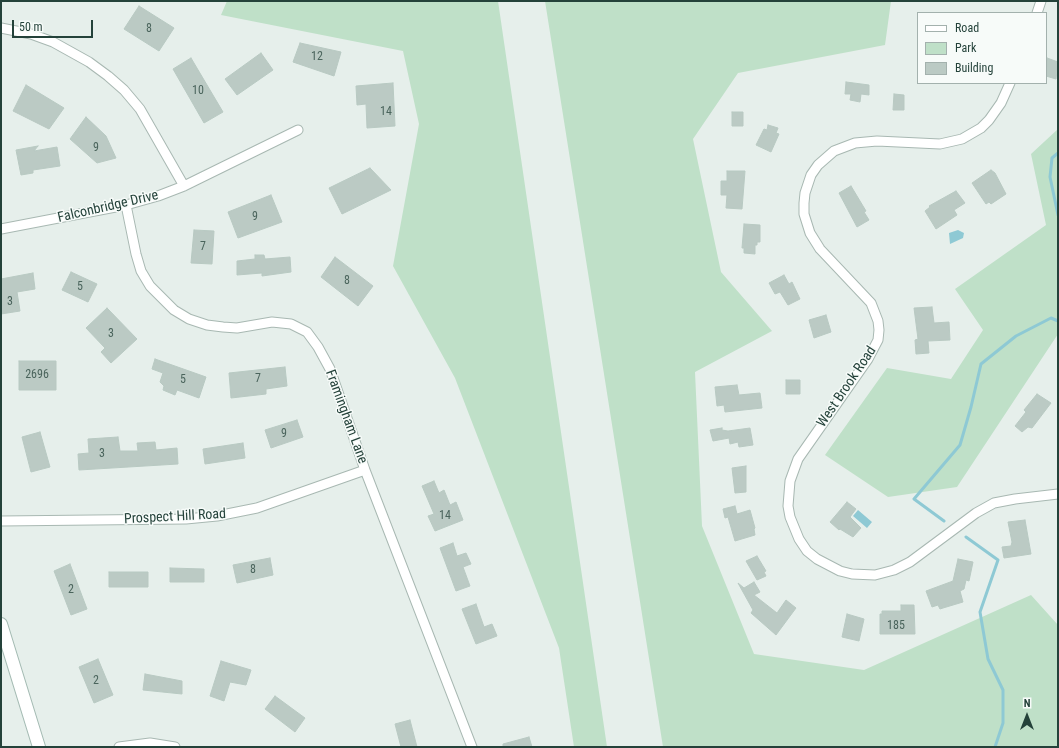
<!DOCTYPE html>
<html>
<head>
<meta charset="utf-8">
<style>
  body { margin:0 }
  #map { position:relative; width:1059px; height:748px; overflow:hidden; background:#e6efeb; font-family:"Roboto Condensed",sans-serif }
  canvas { display:block }
  .frame { position:absolute; inset:0; border:2px solid #24423a; pointer-events:none }
  .legend { position:absolute; left:917px; top:12px; width:130px; height:72px; box-sizing:border-box; background:#f7fbf9; border:1px solid #a3b1ad; margin:0; padding:5px 7px; list-style:none; font-size:12px; color:#24423a }
  .legend li { display:flex; align-items:center; gap:8px; height:20px }
  .legend b { width:20px; border:1px solid #a3b1ad }
  .north { position:absolute; left:1007px; top:696px; width:40px; height:40px; -webkit-text-stroke:3px #f7fbf9; paint-order:stroke; rotate:0deg; font-size:11px; font-weight:700; line-height:16px; text-align:center; color:#24423a }
  .north::after { content:''; display:block; margin:auto; width:14px; height:18px; background:#24423a; clip-path:polygon(50% 0,100% 100%,50% 72%,0 100%) }
  .scale { position:absolute; left:12px; top:20px; width:81px; height:18px; box-sizing:border-box; border:2px solid #24423a; border-top:0; padding-left:5px; font-size:12px; line-height:14px; white-space:nowrap; color:#24423a; -webkit-text-stroke:3px #f7fbf9; paint-order:stroke }
</style>
</head>
<body>
<div id="map">
<canvas width="1059" height="748"></canvas>
<div class="frame"></div>
<ul class="legend">
<li><b style="height:5px;background:#fff"></b>Road</li>
<li><b style="height:11px;background:#bfe0c8"></b>Park</li>
<li><b style="height:11px;background:#bbcac4"></b>Building</li>
</ul>
<div class="north">N</div>
<div class="scale">50 m</div>
</div>
<script>
const c = document.querySelector('canvas').getContext('2d');
c.lineJoin = 'round';
function fillPath(path, color) {
  c.fillStyle = color;
  c.fill(path, 'evenodd');
}
function toPath(rows) {
  const path = new Path2D();
  for (const r of rows) {
    path.moveTo(r[0], r[1]);
    for (let i = 2; i < r.length; i += 2) path.lineTo(r[i], r[i + 1]);
  }
  return path;
}
function stroke(path, color, width, dash) {
  c.strokeStyle = color;
  c.lineWidth = width;
  c.lineCap = dash ? 'butt' : 'round';
  c.setLineDash(dash || []);
  c.stroke(path);
}
function drawText(font, color, halo, rows, align = 'center') {
  c.font = font + ' "Roboto Condensed",sans-serif';
  c.lineWidth = 3;
  c.setLineDash([]);
  c.textBaseline = 'middle';
  c.strokeStyle = halo;
  c.fillStyle = color;
  for (const [text, x, y, turn = 0] of rows) {
    c.save();
    c.translate(x, y);
    c.rotate((+turn || 0) * Math.PI / 180);
    c.textAlign = isNaN(turn) ? turn : align;
    if (halo) c.strokeText(text, 0, 0);
    c.fillText(text, 0, 0);
    c.restore();
  }
}
fillPath(toPath([
  [227,1,498,1,607,747,574,747,559,648,455,378,393,266,419,124,403,51,221,15],
  [545,1,891,1,885,45,738,73,693,139,721,272,772,331,695,372,702,526,754,654,864,670,1031,595,1058,625,1058,747,663,747],
  [1058,129,1058,334,957,487,888,497,825,455,887,368,951,379,983,330,955,289,1046,225,1031,154]
]), '#bfe0c8');
fillPath(toPath([
  [958,230,964,233,963,238,950,244,949,233],
  [858,510,872,522,867,528,853,516]
]), '#8ec9d4');
stroke(toPath([
  [1058,153,1052,158,1050,177,1058,215],
  [944,521,914,499,960,445,971,407,981,364,1016,336,1051,318,1058,321],
  [966,537,998,560,980,612,988,659,1003,690,1003,723,995,747]
]), '#8ec9d4', 3);
const building = toPath([
  [139,6,174,28,159,51,124,29,139,6],
  [300,43,341,52,334,76,293,62,300,43],
  [261,53,273,70,237,95,225,79,261,53],
  [191,58,223,112,204,123,173,69,191,58],
  [1047,58,1058,62,1056,79,1046,76,1047,58],
  [846,82,869,85,869,95,861,94,860,102,850,100,851,94,845,94,846,82],
  [393,83,395,126,367,128,366,104,357,105,356,86,393,83],
  [26,85,64,108,49,129,13,111,26,85],
  [894,94,904,95,904,110,893,110,894,94],
  [732,112,743,112,743,126,732,126,732,112],
  [86,117,106,136,116,158,97,163,70,139,86,117],
  [768,125,778,128,776,133,779,134,771,152,756,145,764,129,767,130,768,125],
  [38,146,34,151,57,147,60,166,33,170,33,173,21,175,16,150,38,146],
  [370,168,391,190,342,214,329,188,370,168],
  [991,170,995,173,1006,194,991,204,989,202,986,204,972,183,991,170],
  [727,171,745,171,742,209,726,208,727,195,721,195,721,181,727,181,727,171],
  [851,186,866,211,864,212,869,220,857,227,839,193,851,186],
  [956,191,965,203,954,210,957,215,936,229,925,211,930,207,929,206,956,191],
  [271,195,282,222,238,238,228,212,271,195],
  [744,224,760,225,760,242,757,242,757,245,755,245,755,254,744,253,744,248,742,248,744,224],
  [194,230,214,231,212,264,191,263,194,230],
  [255,255,264,255,265,259,290,257,291,272,262,276,262,273,237,275,237,261,255,259,255,255],
  [335,257,373,286,358,306,321,277,335,257],
  [71,272,97,284,88,302,62,290,71,272],
  [33,273,35,289,17,292,20,311,1,314,1,279,33,273],
  [784,275,789,284,792,282,800,299,788,305,780,292,775,294,769,283,784,275],
  [932,307,934,323,949,322,950,340,928,341,929,353,916,354,915,340,918,339,914,308,932,307],
  [107,308,137,339,111,363,101,352,105,348,86,328,107,308],
  [826,315,831,332,814,338,809,320,826,315],
  [155,359,206,377,199,398,177,390,175,395,163,390,164,386,160,382,163,373,152,369,155,359],
  [19,361,56,361,56,390,19,390,19,361],
  [285,367,287,386,266,389,266,394,231,398,229,373,285,367],
  [786,380,800,380,800,394,786,394,786,380],
  [737,385,739,395,760,393,762,408,725,412,724,405,717,406,715,387,737,385],
  [1037,394,1051,403,1032,428,1028,427,1022,432,1015,426,1026,412,1024,410,1037,394],
  [297,420,303,437,271,448,265,430,297,420],
  [722,428,722,430,728,431,750,428,753,445,739,447,738,442,730,444,729,438,713,441,710,430,722,428],
  [40,432,50,467,31,472,22,437,40,432],
  [118,437,120,451,138,451,137,443,155,442,156,450,177,448,178,464,79,470,78,454,89,453,88,439,118,437],
  [243,443,245,458,205,464,203,449,243,443],
  [746,466,746,492,735,493,732,468,746,466],
  [434,481,439,493,444,490,450,505,456,502,463,520,435,531,428,516,434,514,422,486,434,481],
  [847,502,856,509,850,517,861,528,853,537,840,529,839,530,830,522,847,502],
  [735,506,737,514,750,510,755,528,754,529,755,535,735,541,728,517,725,518,723,509,735,506],
  [1025,520,1031,554,1004,558,1002,547,1011,546,1012,542,1008,522,1025,520],
  [453,543,457,556,466,553,471,564,463,567,470,586,456,591,440,548,453,543],
  [757,556,766,571,764,572,766,576,757,580,746,561,757,556],
  [270,558,273,575,237,583,233,565,270,558],
  [958,559,973,562,969,581,966,580,964,589,960,591,963,602,943,608,940,609,938,605,932,607,926,591,953,581,958,559],
  [70,564,87,609,71,615,54,571,70,564],
  [170,568,204,569,204,582,170,582,170,568],
  [109,572,148,572,148,587,109,587,109,572],
  [754,582,760,592,754,595,777,613,786,600,796,608,776,635,751,613,753,610,738,583,744,588,754,582],
  [476,604,484,627,492,624,497,636,476,644,462,609,476,604],
  [901,605,914,605,915,634,880,634,880,614,882,614,882,611,901,611,901,605],
  [847,614,864,619,859,641,842,637,847,614],
  [98,659,113,695,94,703,79,667,98,659],
  [221,661,251,670,246,685,230,682,224,701,210,696,221,661],
  [145,674,182,681,182,694,143,690,145,674],
  [275,696,305,718,295,732,265,709,275,696],
  [410,720,417,747,401,747,395,724,410,720],
  [529,737,532,747,503,747,503,744,529,737]
]);
fillPath(building, '#bbcac4');
stroke(building, '#b8c9c2', 1);
const street = toPath([
  [1037,13,1041,1],
  [1,28,31,34,53,42,89,62,108,76,124,90,140,109,184,186],
  [1010,83,1001,103,989,120,981,128,962,139,940,144,877,141,855,143,834,151,818,165,811,175,805,193,804,203,804,214,810,233,820,249,871,303,878,321,879,330,878,340,868,359,798,459,790,481,788,506,790,517,799,539,807,551,817,559,840,571,852,574,875,575,894,570,910,562,976,513,994,503,1015,499,1058,494],
  [126,205,136,254,141,271,150,286,174,310,189,319,207,325,223,327,237,328,272,322,291,324,307,332,318,347,330,369,365,470,472,747],
  [1,229,126,205,158,196,184,186,298,130],
  [1,521,186,519,217,516,257,508,365,470],
  [119,747,150,743,175,747]
]);
const secondary = toPath([
  [1,624,39,747]
]);
stroke(street, '#a8b8b2', 11);
stroke(secondary, '#a4bbb3', 14);
stroke(street, '#fff', 9);
stroke(secondary, '#fff', 12);
drawText('12px', '#4a645c', null, [
  ["8",149,29],
  ["12",317,57],
  ["10",198,91],
  ["14",386,112],
  ["9",96,148],
  ["9",255,217],
  ["7",203,247],
  ["8",347,281],
  ["5",80,287],
  ["3",10,302],
  ["3",111,334],
  ["2696",37,375],
  ["7",258,379],
  ["5",183,380],
  ["9",284,434],
  ["3",102,454],
  ["14",445,516],
  ["8",253,570],
  ["2",71,590],
  ["185",896,626],
  ["2",96,681]
]);
drawText('14px', '#24423a', '#f7fbf9', [
  ["Falconbridge Drive",108,207,-13],
  ["West Brook Road",847,387,-56],
  ["Framingham Lane",346,417,70],
  ["Prospect Hill Road",175,517,-3]
]);
</script>
</body>
</html>
